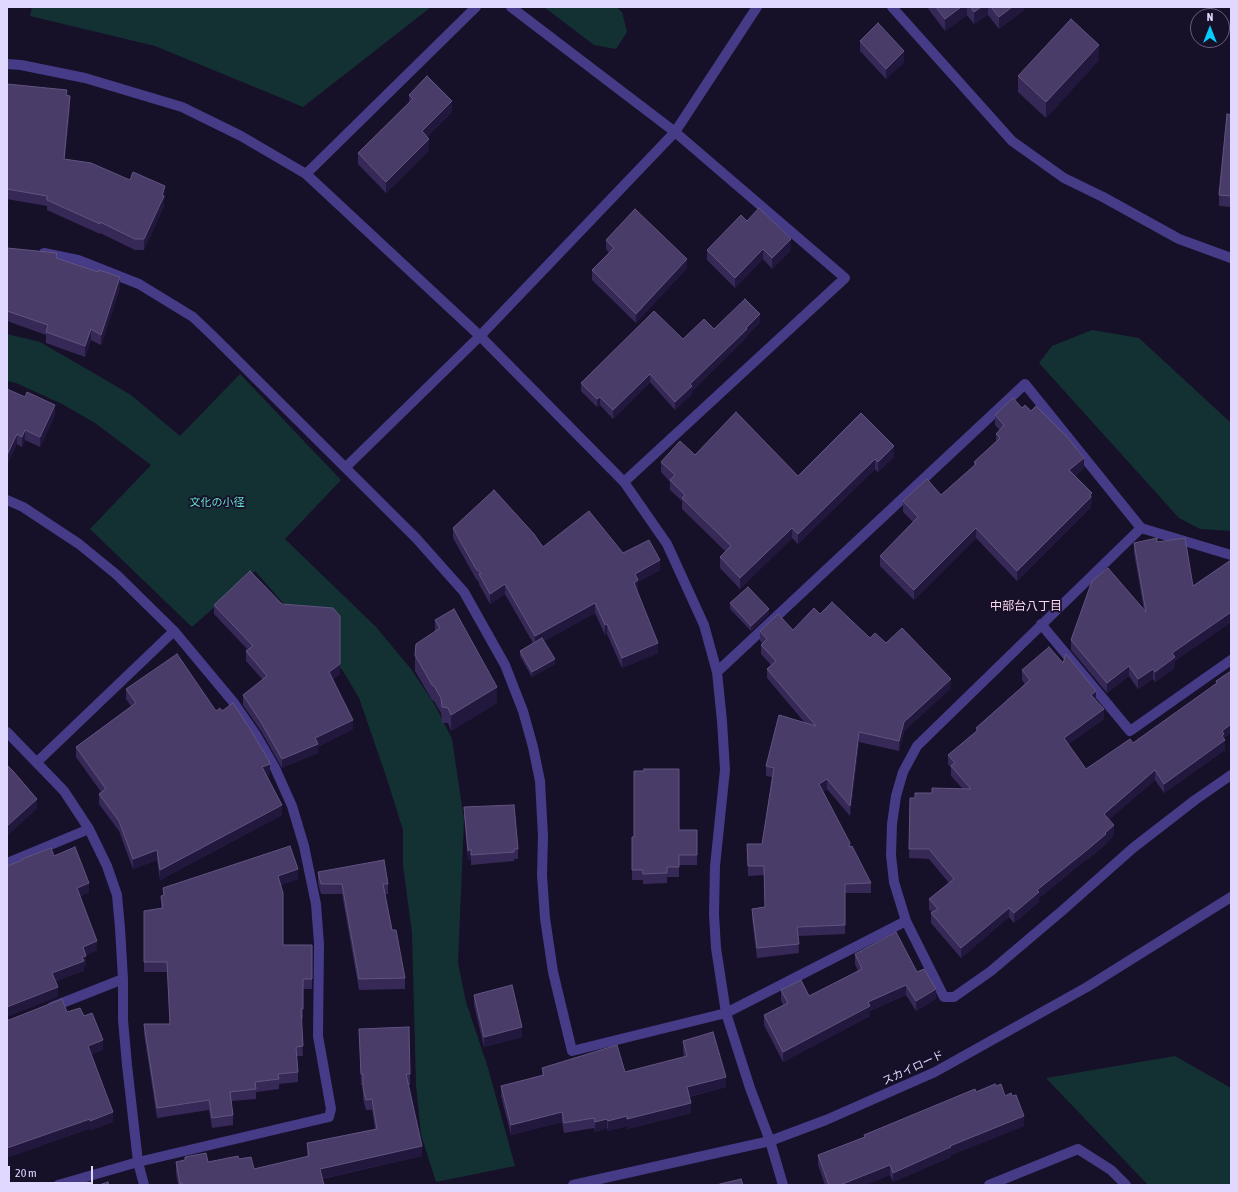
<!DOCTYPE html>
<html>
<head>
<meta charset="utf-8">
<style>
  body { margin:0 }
  #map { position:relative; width:1238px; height:1192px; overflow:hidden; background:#171029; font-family:"Asap Condensed",sans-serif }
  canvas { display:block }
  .frame { position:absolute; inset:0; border:8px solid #e0d8ff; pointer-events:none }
  .north { position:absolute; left:1190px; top:8px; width:40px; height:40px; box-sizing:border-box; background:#171029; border:1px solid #67607f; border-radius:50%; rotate:0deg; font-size:11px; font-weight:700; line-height:16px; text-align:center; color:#e0d8ff }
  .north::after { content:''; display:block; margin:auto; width:14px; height:18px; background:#04cefe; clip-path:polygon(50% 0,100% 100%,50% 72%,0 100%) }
  .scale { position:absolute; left:8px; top:1166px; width:85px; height:18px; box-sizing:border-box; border:2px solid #e0d8ff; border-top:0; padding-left:5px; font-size:12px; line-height:14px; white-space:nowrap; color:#e0d8ff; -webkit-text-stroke:3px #171029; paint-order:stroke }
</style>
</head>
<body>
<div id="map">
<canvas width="1238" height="1192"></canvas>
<div class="frame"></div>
<div class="north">N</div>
<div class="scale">20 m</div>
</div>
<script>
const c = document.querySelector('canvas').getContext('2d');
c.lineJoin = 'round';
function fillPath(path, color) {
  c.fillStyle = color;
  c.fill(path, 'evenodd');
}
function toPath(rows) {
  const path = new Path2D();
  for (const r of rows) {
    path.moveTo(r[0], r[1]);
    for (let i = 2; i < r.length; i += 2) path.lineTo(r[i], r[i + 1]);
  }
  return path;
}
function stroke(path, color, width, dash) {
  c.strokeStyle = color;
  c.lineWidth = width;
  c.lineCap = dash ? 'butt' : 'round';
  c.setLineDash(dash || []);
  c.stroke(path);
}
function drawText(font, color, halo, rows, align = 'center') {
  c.font = font + ' "Asap Condensed","Noto Sans JP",sans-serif';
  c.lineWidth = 3.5;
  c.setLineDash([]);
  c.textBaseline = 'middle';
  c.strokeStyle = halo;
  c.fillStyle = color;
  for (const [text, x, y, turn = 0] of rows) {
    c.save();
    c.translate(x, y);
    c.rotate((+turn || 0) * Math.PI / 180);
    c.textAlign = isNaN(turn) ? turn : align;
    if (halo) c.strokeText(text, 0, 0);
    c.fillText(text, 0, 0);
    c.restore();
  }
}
fillPath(toPath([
  [32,7,431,7,303,107,155,46,30,16],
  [544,7,616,7,622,12,627,32,616,49,594,45],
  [1092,330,1139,338,1231,423,1231,531,1200,529,1179,518,1039,363,1052,346],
  [7,334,40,342,97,375,131,395,180,436,240,374,341,480,285,539,376,627,411,669,435,705,452,739,464,820,458,963,466,1002,488,1068,515,1166,436,1182,421,1135,416,1085,412,933,403,865,403,830,386,776,359,698,343,671,255,571,192,627,90,529,151,465,95,423,62,404,16,383,7,381],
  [1175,1056,1231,1088,1231,1185,1148,1185,1046,1078]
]), '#133133');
stroke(toPath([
  [511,7,675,132,845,278,624,482],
  [892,7,1012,141,1064,178,1103,197,1179,239,1231,258],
  [7,64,21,65,85,78,182,107,241,136,306,174,480,336,624,482,667,544,704,625,717,672,722,721,725,770,715,866,714,914,716,948,726,1013,750,1088,770,1141,783,1185],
  [306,174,476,7],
  [44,253,78,260,139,284,193,317,214,337,416,538,464,592,505,665,523,711,533,747,540,781,543,836,542,875,545,918,553,972,572,1051,726,1013,906,921],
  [346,467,480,336,675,132,757,7],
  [7,500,23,507,79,544,117,575,174,631,234,703,256,735,275,768,292,806,304,846,316,904,319,944,318,1036,331,1109,329,1117,138,1162,58,1185],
  [1141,528,917,746,903,772,896,796,892,824,891,855,894,882,906,921,944,997,954,997,991,971,1063,910,1133,848,1195,800,1231,775],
  [1041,624,1130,731,1231,660],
  [717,672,1025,384,1141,528,1231,555],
  [7,732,64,791,89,829,107,866,117,895,120,928,123,979,123,1020,127,1065,138,1162,144,1185],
  [37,762,174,631],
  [7,863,89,829],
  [52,1007,123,979],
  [573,1185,770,1141,826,1120,935,1072,1087,987,1231,897],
  [989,1185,1078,1149,1111,1170,1126,1185]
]), '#453b87', 10);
fillPath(toPath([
  [927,7,1025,7,1024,8,1024,10,999,29,988,15,974,24,967,15,945,31],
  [860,41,904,62,886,79,860,51],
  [1099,60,1046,118,1018,92,1018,76],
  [7,84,67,95,70,106,65,159,165,197,164,200,164,206,144,250,135,250,100,233,100,234,47,210,47,206,7,199],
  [409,95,452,112,427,137,429,150,386,193,358,164,358,153,409,102],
  [1231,115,1231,207,1219,206,1219,195],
  [747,221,791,250,772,269,763,259,735,288,707,260,707,250],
  [606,240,687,268,636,323,592,280,592,270,609,253,606,249],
  [7,248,57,259,120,288,101,345,91,340,85,357,46,343,46,335,7,321],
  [760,322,747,335,747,337,692,391,692,394,675,410,650,382,613,419,600,405,597,407,581,391,581,383,683,339,714,329],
  [7,389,55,415,40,447,25,440,22,447,17,444,7,465],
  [1022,408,1084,468,1075,476,1092,503,1091,504,1091,507,1017,581,976,538,914,600,880,566,880,556,913,522,903,512,903,501,941,495,974,466,974,462,996,442,996,434,1000,430,995,425,995,415],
  [861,413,894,457,878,472,875,469,798,544,792,538,740,589,720,568,720,557,725,551,682,509,682,501,670,490,670,482,661,472,661,462,695,455,798,476],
  [453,528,543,547,623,553,660,570,638,582,638,590,637,591,658,653,622,668,607,634,605,635,595,613,544,641,555,664,532,677,520,656,520,651,533,643,505,594,490,604,479,584,479,582,476,579,453,538],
  [1157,542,1193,586,1231,560,1231,622,1175,661,1175,668,1155,682,1153,679,1138,689,1129,676,1107,693,1071,650,1071,640,1144,610,1134,553,1134,543],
  [730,603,769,614,751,631,730,609],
  [214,605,340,674,333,679,353,729,318,747,318,753,282,768,261,731,243,705,243,695,263,680,246,661,246,651,248,650,214,614],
  [820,614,870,638,886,643,951,688,904,731,899,751,859,742,850,816,827,789,823,791,850,847,871,883,871,893,845,893,845,934,798,936,799,953,757,958,752,918,752,909,765,907,764,875,748,876,747,844,762,844,772,777,766,776,766,766,805,723,767,678,767,669,771,665,761,654,761,645,762,643,760,641,760,631,793,630],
  [435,620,497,703,451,731,448,723,442,723,441,713,434,701,432,700,415,671,415,655,435,632],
  [1022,670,1096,701,1104,719,1068,744,1086,769,1133,743,1216,684,1216,681,1231,671,1224,739,1225,750,1164,793,1155,780,1109,819,1114,835,1106,843,1106,844,1087,860,1087,859,1039,898,1039,902,1014,923,1009,917,961,958,931,923,931,913,932,913,929,909,929,899,949,883,929,859,909,858,910,798,915,798,932,793,963,789,951,776,951,768,948,764,948,755,976,731,976,728,1025,684,1022,680],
  [126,689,216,711,270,774,267,775,282,815,160,880,157,860,133,869,119,831,99,804,99,794,101,792,76,757,76,747,131,706,126,699],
  [644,771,679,830,697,830,697,865,679,865,679,877,667,877,667,883,643,884,643,880,632,880,632,837,634,837],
  [464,807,518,849,518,859,514,859,514,861,471,865,471,859,468,860,464,816],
  [318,872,388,884,388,894,385,894,392,930,405,978,405,989,359,990,342,894,321,894,318,883],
  [298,879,281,885,283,945,312,945,312,989,303,989,303,1019,301,1019,303,1056,296,1056,298,1072,298,1082,279,1084,279,1089,256,1092,256,1099,231,1101,233,1115,233,1125,212,1128,209,1110,157,1118,144,1034,144,1024,170,1024,167,972,144,972,144,911,161,908,161,896,163,895,163,888],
  [855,954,917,972,936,999,916,1011,906,995,870,1011,870,1016,783,1062,764,1025,764,1015,783,1005,781,1000,781,990,809,996,858,971,855,964],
  [474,995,522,1037,484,1047,474,1005],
  [359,1029,410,1074,410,1085,408,1085,422,1156,322,1179,324,1185,178,1185,176,1173,176,1162,185,1160,185,1157,208,1162,239,1159,254,1169,307,1157,307,1143,375,1129,372,1110,366,1110,363,1099,363,1085,361,1085],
  [683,1041,726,1087,689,1097,691,1113,627,1129,627,1126,608,1131,607,1128,595,1132,594,1128,564,1133,562,1122,511,1135,501,1096,501,1086,542,1075,542,1068,625,1072,684,1057,683,1051],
  [996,1086,1005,1096,1024,1126,951,1155,951,1157,893,1182,890,1175,865,1185,825,1185,818,1165,818,1155,864,1137,864,1135,976,1092]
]), '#372957');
fillPath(toPath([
  [961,7,967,7,967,15,945,31,945,19],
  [981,7,988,7,988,15,974,24,974,12],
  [1012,7,1025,7,1024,8,1024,10,999,29,999,17],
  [1099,45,1099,60,1046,118,1046,102],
  [904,51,904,62,886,79,886,69],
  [70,96,70,106,64,169,64,159],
  [452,101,452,112,422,142,422,131],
  [429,139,429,150,386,193,386,182],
  [165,186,165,197,164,200,164,206,144,250,144,239],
  [791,239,791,250,772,269,772,258],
  [763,249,763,259,735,288,735,278],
  [687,259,687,268,636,323,636,314],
  [120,277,120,288,101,345,101,335],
  [760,314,760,322,747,335,747,337,692,391,692,394,675,410,675,402,690,384],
  [91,329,91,340,85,357,85,346],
  [650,374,650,382,613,419,613,410],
  [600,397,600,405,597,407,597,399],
  [55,405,55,415,40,447,40,437],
  [25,430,25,440,22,447,22,437],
  [17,434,17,444,7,465,7,455],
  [894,446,894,457,878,472,878,462],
  [1084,458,1084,468,1069,481,1069,470],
  [875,459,875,469,798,544,798,534],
  [1092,493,1092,503,1091,504,1091,507,1017,581,1017,571],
  [792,528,792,538,740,589,740,578],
  [976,528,976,538,914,600,914,590],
  [660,560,660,570,638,582,638,590,634,593,635,574],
  [505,584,505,594,490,604,490,594],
  [595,603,595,613,535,646,535,636],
  [769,609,769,614,751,631,751,626],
  [1231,612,1231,622,1175,661,1175,668,1155,682,1155,672,1172,653],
  [607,624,607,634,605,635,605,625],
  [658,643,658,653,622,668,622,658],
  [555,659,555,664,532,677,532,672],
  [340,664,340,674,329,681,329,672],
  [1129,666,1129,676,1107,693,1107,683],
  [1153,669,1153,679,1138,689,1138,679],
  [951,679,951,688,904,731,899,751,899,741,904,722],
  [497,687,497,703,451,731,451,715],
  [1096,691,1096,701,1091,695],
  [1104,709,1104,719,1064,748,1064,738],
  [353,720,353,729,318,747,318,753,282,768,282,759,315,738],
  [1231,724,1231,733,1224,739,1225,740,1225,750,1164,793,1164,784,1222,731],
  [859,732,859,742,850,816,850,806],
  [270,764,270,774,262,777,262,767],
  [1155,770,1155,780,1104,824,1104,814],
  [827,779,827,789,819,794,819,784],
  [37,799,37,809,7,836,7,826],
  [282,805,282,815,160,880,160,870],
  [1114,825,1114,835,1106,843,1106,844,1087,860,1087,850],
  [471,849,471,859,468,860,468,851],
  [157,850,157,860,133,869,133,859],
  [1087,850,1087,859,1039,898,1039,902,1014,923,1014,913,1037,890],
  [298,869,298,879,278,886,278,876],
  [89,883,89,893,77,898,77,888],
  [1009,908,1009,917,961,958,961,948],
  [97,941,97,951,83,957,83,947],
  [86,956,86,966,84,967,84,971,52,983,52,973,82,957],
  [906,985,906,995,870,1011,870,1016,783,1062,783,1052,868,1002],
  [58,987,58,997,7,1017,7,1007],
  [936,989,936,999,916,1011,916,1001],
  [522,1027,522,1037,484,1047,484,1037],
  [103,1040,103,1050,88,1056,88,1046],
  [726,1077,726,1087,687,1097,687,1087],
  [691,1103,691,1113,627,1129,627,1119],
  [113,1112,113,1122,90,1131,90,1121],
  [562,1112,562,1122,511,1135,511,1125],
  [627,1116,627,1126,608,1131,608,1121],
  [1024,1116,1024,1126,951,1155,951,1157,893,1182,893,1173,950,1146],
  [90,1119,90,1129,7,1158,7,1148],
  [607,1119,607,1128,595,1132,595,1122],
  [422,1146,422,1156,320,1179,320,1169],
  [890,1165,890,1175,865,1185,840,1185]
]), '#22173d');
const building = toPath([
  [936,7,961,7,945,19,936,7],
  [971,7,981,7,974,12,971,7],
  [991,7,1012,7,999,17,991,7],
  [1071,19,1099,45,1046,102,1018,76,1071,19],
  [878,23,904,51,886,69,860,41,878,23],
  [427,76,452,101,422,131,429,139,386,182,358,153,413,99,409,95,427,76],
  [7,84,67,90,66,95,70,96,64,159,91,163,130,180,133,172,165,186,162,195,164,196,144,239,135,239,100,222,100,224,47,200,47,196,7,189,7,84],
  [1227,114,1231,115,1231,196,1219,195,1227,114],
  [759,208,791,239,772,258,763,249,735,278,707,250,741,215,747,221,759,208],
  [635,209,687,259,636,314,592,270,614,248,606,240,635,209],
  [7,248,57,253,56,258,98,272,99,270,120,277,101,335,91,329,85,346,46,332,48,325,7,311,7,248],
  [745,299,760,314,746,328,747,329,690,384,692,386,675,402,650,374,613,410,600,397,597,399,581,383,654,311,683,339,704,319,714,329,745,299],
  [7,389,25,397,27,392,55,405,40,437,25,430,22,437,17,434,7,455,7,389],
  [1013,398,1022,408,1025,405,1031,411,1036,406,1067,437,1084,458,1069,470,1092,493,1090,495,1091,497,1017,571,976,528,914,590,880,556,918,517,903,501,927,479,941,495,976,464,974,462,1000,438,996,434,1004,425,995,415,1013,398],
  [736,412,798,476,861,413,894,446,878,462,875,459,798,534,792,528,740,578,720,557,731,546,682,498,685,495,670,480,675,475,661,462,680,441,695,455,736,412],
  [494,490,534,534,543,547,589,511,623,553,649,540,660,560,635,574,638,580,634,583,658,643,622,658,607,624,605,625,595,603,535,636,505,584,490,594,479,574,481,573,476,569,453,528,494,490],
  [1157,538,1157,542,1185,538,1193,586,1231,560,1231,612,1172,653,1175,657,1155,672,1153,669,1138,679,1129,666,1107,683,1071,640,1092,581,1108,568,1146,612,1134,543,1157,538],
  [250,571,282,604,333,608,340,616,340,664,329,672,353,720,315,738,318,744,282,759,261,722,243,695,267,676,246,651,253,646,214,605,250,571],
  [748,587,769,609,751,626,730,603,748,587],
  [832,602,870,638,875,633,886,643,902,628,951,679,904,722,899,741,859,732,850,806,827,779,819,784,850,843,849,847,852,846,871,883,845,884,845,925,797,927,799,944,757,948,752,909,765,907,764,866,748,866,747,844,762,844,774,768,766,766,779,715,816,726,767,669,776,661,761,645,767,639,760,631,778,614,793,630,814,608,820,614,832,602],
  [454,609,497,687,451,715,448,708,442,707,441,698,434,686,432,685,415,655,416,644,440,628,435,620,454,609],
  [542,638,555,659,532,672,520,651,542,638],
  [1049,647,1063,663,1066,654,1096,691,1091,695,1104,709,1064,738,1086,769,1130,739,1133,743,1217,683,1216,681,1231,671,1231,724,1222,731,1224,734,1222,736,1225,740,1164,784,1155,770,1104,814,1114,825,1105,833,1106,834,1087,850,1037,890,1039,892,1014,913,1009,908,961,948,931,913,938,909,929,899,954,879,929,849,909,849,910,798,915,798,915,793,932,793,932,788,971,789,951,766,955,763,948,755,978,730,976,728,1030,680,1022,670,1049,647],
  [177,654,216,711,220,708,222,711,233,703,250,729,269,761,270,764,262,767,282,805,160,870,157,850,133,859,119,821,99,794,106,789,76,747,136,703,126,689,177,654],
  [7,765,13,771,37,799,7,826,7,765],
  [644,769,679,769,679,830,697,830,697,855,679,855,679,867,667,867,667,873,643,874,643,870,632,870,632,837,634,837,634,771,644,771,644,769],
  [514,805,518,849,514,849,514,852,471,855,471,849,468,851,464,807,514,805],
  [290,846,298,869,278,876,283,893,283,945,312,945,312,979,303,979,303,1009,301,1009,303,1046,296,1047,298,1072,278,1074,279,1079,255,1082,256,1089,230,1092,233,1115,212,1118,209,1100,157,1108,144,1024,170,1024,167,962,144,962,144,911,163,908,161,896,164,895,163,888,290,846],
  [75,847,89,883,77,888,97,941,83,947,86,956,82,957,84,961,52,973,58,987,7,1007,7,866,23,860,22,859,51,848,54,856,75,847],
  [384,860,388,884,383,884,392,930,396,930,405,978,359,979,342,884,321,884,318,872,384,860],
  [896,932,917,972,924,969,936,989,916,1001,906,985,868,1002,870,1006,783,1052,764,1015,788,1003,781,990,801,980,809,996,862,969,855,954,896,932],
  [512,985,522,1027,484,1037,474,995,512,985],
  [62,999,67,1012,80,1008,84,1016,92,1013,103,1040,88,1046,113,1112,90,1121,90,1119,7,1148,7,1020,9,1020,62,999],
  [409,1027,410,1074,406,1074,422,1146,320,1169,324,1185,183,1185,182,1183,180,1184,176,1162,185,1160,185,1157,206,1153,208,1162,238,1156,239,1159,251,1157,254,1169,309,1156,307,1143,377,1129,372,1099,366,1100,363,1088,363,1074,361,1074,359,1029,409,1027],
  [713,1032,726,1077,687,1087,691,1103,627,1119,627,1116,608,1121,607,1119,595,1122,594,1118,564,1123,562,1112,511,1125,501,1086,544,1075,542,1068,617,1045,625,1072,687,1056,683,1041,713,1032],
  [995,1084,996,1086,1001,1084,1005,1096,1011,1093,1012,1096,1016,1095,1024,1116,950,1146,951,1147,893,1173,890,1165,840,1185,829,1185,818,1155,865,1137,864,1135,975,1089,976,1092,995,1084],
  [741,1179,743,1185,716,1185,741,1179],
  [108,1182,109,1185,99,1185,108,1182]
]);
fillPath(building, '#493c69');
stroke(building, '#615480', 1);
drawText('11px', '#62e0cd', '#171029', [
  ["文化の小径",217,503]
]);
drawText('11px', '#e0d8ff', '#171029', [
  ["スカイロード",913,1068,-25]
]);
drawText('12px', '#ffdaee', '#171029', [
  ["中部台八丁目",1026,606]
]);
</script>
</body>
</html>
